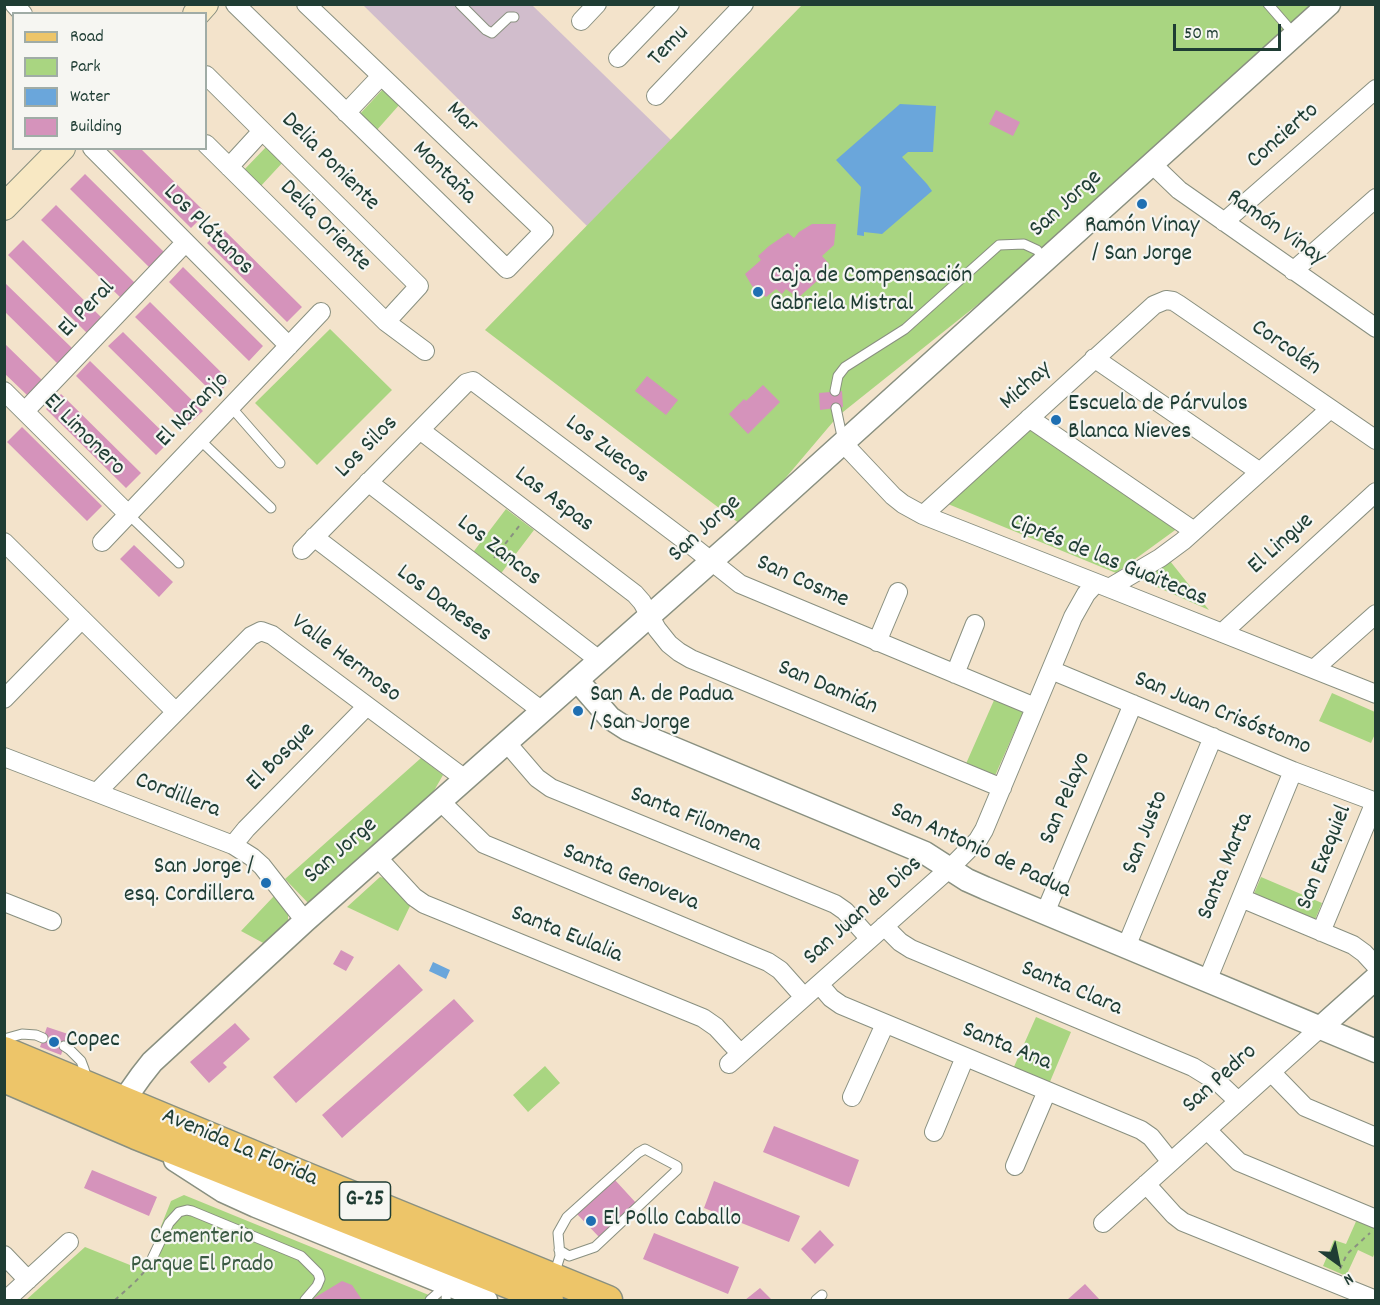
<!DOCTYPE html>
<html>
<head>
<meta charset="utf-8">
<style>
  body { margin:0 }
  #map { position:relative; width:1380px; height:1305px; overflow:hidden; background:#f3e3cb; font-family:Dekko,sans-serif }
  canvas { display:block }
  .frame { position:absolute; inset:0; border:6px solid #1f3d34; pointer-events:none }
  .legend { position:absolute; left:12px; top:12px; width:195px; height:138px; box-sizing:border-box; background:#f6f6f2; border:2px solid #a0aca6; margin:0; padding:8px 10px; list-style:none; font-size:18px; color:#1f3d34 }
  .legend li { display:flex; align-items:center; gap:12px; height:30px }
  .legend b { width:30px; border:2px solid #a0aca6 }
  .north { position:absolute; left:1308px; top:1233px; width:60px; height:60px; -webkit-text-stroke:4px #f6f6f2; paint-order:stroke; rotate:147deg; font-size:16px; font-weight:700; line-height:24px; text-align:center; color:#1f3d34 }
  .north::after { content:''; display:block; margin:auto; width:21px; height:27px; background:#1f3d34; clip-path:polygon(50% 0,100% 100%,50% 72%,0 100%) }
  .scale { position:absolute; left:1173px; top:24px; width:108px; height:27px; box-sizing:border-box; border:3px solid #1f3d34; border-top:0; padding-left:8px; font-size:18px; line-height:21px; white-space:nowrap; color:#1f3d34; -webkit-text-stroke:4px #f6f6f2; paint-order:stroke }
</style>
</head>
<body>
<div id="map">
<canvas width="1380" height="1305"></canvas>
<div class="frame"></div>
<ul class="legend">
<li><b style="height:8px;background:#edc569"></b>Road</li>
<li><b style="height:16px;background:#a9d581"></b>Park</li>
<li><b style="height:16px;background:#6aa6db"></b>Water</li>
<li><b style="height:16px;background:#d593bb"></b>Building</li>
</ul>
<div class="north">N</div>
<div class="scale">50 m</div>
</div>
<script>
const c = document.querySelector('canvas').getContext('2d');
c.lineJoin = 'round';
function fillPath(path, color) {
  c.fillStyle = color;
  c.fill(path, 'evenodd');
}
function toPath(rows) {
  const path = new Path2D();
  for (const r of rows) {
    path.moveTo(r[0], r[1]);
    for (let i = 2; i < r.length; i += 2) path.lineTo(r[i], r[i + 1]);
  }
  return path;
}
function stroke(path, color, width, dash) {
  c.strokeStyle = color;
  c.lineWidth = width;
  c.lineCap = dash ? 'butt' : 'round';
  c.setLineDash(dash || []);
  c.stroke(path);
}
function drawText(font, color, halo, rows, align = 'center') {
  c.font = font + ' Dekko,sans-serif';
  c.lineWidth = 4.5;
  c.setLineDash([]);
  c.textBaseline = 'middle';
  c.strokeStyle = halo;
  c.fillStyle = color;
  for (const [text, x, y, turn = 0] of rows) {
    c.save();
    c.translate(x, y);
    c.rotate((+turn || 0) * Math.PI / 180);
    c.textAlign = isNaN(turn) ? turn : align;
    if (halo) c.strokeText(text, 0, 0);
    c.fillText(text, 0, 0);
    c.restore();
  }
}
fillPath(toPath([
  [363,5,532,5,671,140,587,226]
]), '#d1bdcc');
fillPath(toPath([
  [802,5,1313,5,1041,254,838,416,744,527,485,330],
  [383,89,400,104,376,131,359,115],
  [267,146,284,161,259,188,242,172],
  [330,329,392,390,317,465,255,403],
  [1030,427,1178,528,1116,573,948,504],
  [506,509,534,530,499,576,471,555],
  [1170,561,1209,610,1139,579],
  [1332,693,1375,712,1375,734,1371,743,1319,721],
  [995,698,1024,710,994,778,965,766],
  [421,758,443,775,431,796,311,906,285,879],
  [380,877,384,878,411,904,398,931,347,907],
  [1261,877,1322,903,1314,922,1253,896],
  [274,896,288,910,288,926,267,945,241,931],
  [1036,1017,1071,1032,1049,1084,1013,1069],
  [545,1066,560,1083,528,1112,513,1095],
  [184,1195,441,1300,26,1300,85,1247,130,1265,148,1259,171,1201],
  [1358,1217,1375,1224,1375,1252,1373,1257,1358,1250,1346,1276,1323,1266,1334,1240,1346,1244]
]), '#a9d581');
fillPath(toPath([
  [900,104,936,106,933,152,908,152,902,157,927,184,932,191,882,234,864,232,864,236,857,235,861,187,836,160],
  [433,962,450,970,446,979,429,971]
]), '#6aa6db');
fillPath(toPath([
  [996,110,1020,122,1013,136,989,124],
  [110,148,140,148,206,213,191,228],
  [85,174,165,253,150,268,70,189],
  [56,205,136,284,122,299,41,220],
  [812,224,836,224,834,245,822,256,829,264,826,273,798,298,786,289,782,294,776,289,766,297,752,286,745,274,761,260,758,256,769,246,788,233,794,238,799,232],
  [222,228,302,307,287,322,207,243],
  [23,240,103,319,88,334,8,255],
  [183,267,263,346,249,361,169,282],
  [4,282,73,349,58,364,4,311],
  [150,302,230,381,216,396,135,317],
  [123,332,203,411,188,425,108,346],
  [4,343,42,380,27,395,4,373],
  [90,361,171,440,156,455,76,376],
  [647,376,678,400,666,415,635,391],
  [763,385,780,402,748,434,729,414,744,399,746,401],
  [842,391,843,407,820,410,819,393],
  [61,394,141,473,126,488,46,409],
  [22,427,102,506,87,521,7,442],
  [134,545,173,582,159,597,120,559],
  [341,950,354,957,346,971,333,964],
  [399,964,423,990,296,1103,273,1077],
  [454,999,474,1021,342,1138,322,1115],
  [235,1023,250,1039,223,1063,227,1067,209,1083,190,1062],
  [47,1027,68,1034,61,1055,40,1047],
  [774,1126,859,1160,849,1187,763,1152],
  [92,1170,157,1197,149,1216,84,1188],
  [615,1180,637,1204,600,1238,577,1214],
  [714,1181,800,1216,789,1242,704,1208],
  [820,1230,834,1245,815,1264,801,1249],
  [654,1233,739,1267,728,1294,643,1259],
  [342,1281,352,1285,362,1300,315,1300,314,1298],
  [1085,1284,1100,1300,1067,1300],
  [760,1288,772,1300,745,1300]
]), '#d593bb');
const service = toPath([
  [460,4,486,30,492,33,509,17,514,17],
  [1268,4,1295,35],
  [835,391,838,376,845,367,905,329,999,245,1024,244,1037,250,1045,260],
  [231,407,280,463],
  [836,408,843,441],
  [200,440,271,508],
  [128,514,179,563],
  [4,1039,22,1034,36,1035,43,1038],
  [64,1046,70,1050,81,1061,84,1069,87,1080],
  [151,1261,169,1223,179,1212,187,1210,192,1211,301,1256,318,1273,320,1279,317,1286,305,1300],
  [554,1275,560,1256,558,1233,567,1217,638,1153,645,1149,677,1166,677,1170,595,1247,569,1256,559,1250],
  [430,1300,447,1285],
  [446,1300,447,1285],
  [816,1300,822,1295]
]);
const minor = toPath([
  [14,4,23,14],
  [235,4,507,269,544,231,306,4],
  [581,21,597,4],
  [618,58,670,4],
  [206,75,419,286,386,322],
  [656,96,744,4],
  [346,113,381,76],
  [206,144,386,322,425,351],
  [92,148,289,346],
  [1152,164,1179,190,1376,328],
  [229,167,262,131],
  [1224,222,1376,89],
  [1293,271,1376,198],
  [1094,358,1260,472],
  [4,391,128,514],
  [25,411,185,243],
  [1029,418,1194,531],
  [420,430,635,594,642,602,657,629,669,644,679,652,691,659,1002,788],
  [843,443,893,496,903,504,923,515,1109,588,1376,694],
  [368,482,599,660],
  [923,515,1154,305,1166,300,1173,301,1178,304,1376,440],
  [314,537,542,711],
  [4,542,176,712],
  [102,542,321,312],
  [302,550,466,383,473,381,691,545,740,584,1035,707],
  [1109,588,1160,558,1183,541,1330,409],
  [1222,633,1376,492],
  [877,642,898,592],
  [1314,669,1376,614],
  [1051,670,1293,771,1376,802],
  [955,674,975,624],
  [4,699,82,619],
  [506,742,537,778,551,788,835,904,845,911,870,939],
  [4,757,233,845,252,857,262,866,305,921],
  [97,792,251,636,261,631,272,635,465,779],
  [440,801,484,844,768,962,780,970,804,997],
  [233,845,246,829,367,706],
  [377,857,414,897,424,904,703,1018,716,1027,740,1053],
  [1241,898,1353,945,1364,953,1376,966],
  [4,902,52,921],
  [1045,913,1133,704],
  [884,926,900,942,911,949,1193,1067,1219,1083,1238,1101],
  [1321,932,1375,802],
  [1126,947,1213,737],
  [1207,981,1293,771],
  [819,984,831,998,841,1005,1141,1130,1151,1137,1171,1162],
  [729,1064,950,868,978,840,984,830,1073,617,1086,594,1096,583],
  [1271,1072,1305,1107,1376,1137],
  [852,1097,885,1024],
  [1207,1130,1239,1162,1376,1219],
  [934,1132,965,1057],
  [1015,1166,1047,1091],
  [1146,1184,1174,1215,1183,1222,1376,1300],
  [1103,1223,1320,1028],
  [4,1255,28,1280],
  [6,1300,69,1242]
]);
const tertiary = toPath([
  [577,680,610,718,627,729,925,853,967,880,985,888,1376,1051],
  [1320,1028,1376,978],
  [124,1100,141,1076,152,1062,305,921,741,535,1329,4],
  [175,1160,223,1191,256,1206,486,1300]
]);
const secondary = toPath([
  [196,14,205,4],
  [4,207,62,148]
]);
const primary = toPath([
  [4,1051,292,1171,608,1300],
  [4,1078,136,1135,549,1300]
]);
stroke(service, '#899080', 11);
stroke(minor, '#899080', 20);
stroke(tertiary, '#899080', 25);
stroke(secondary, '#899080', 28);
stroke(primary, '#899080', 31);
stroke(toPath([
  [494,558,520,525],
  [1340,1269,1347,1254,1370,1233],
  [115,1300,135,1282,145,1271]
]), '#899080', 2, [4.5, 4.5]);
stroke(service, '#fff', 9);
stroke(minor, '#fff', 18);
stroke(tertiary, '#fff', 22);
stroke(secondary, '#f8e8c3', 26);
stroke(primary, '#edc569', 28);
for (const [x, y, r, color] of [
  [1142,204,6,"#1f6fb2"],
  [758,292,6,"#1f6fb2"],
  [1056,420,6,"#1f6fb2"],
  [578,711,6,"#1f6fb2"],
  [266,883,6,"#1f6fb2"],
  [54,1042,6,"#1f6fb2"],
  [591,1221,6,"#1f6fb2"]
]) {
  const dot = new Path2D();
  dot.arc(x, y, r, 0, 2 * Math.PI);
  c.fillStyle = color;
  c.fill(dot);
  stroke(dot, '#f6f6f2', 2);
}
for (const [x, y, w] of [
  [365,1201,51]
]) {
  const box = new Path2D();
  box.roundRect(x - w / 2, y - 19, w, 38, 4.5);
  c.fillStyle = '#f6f6f2';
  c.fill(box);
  stroke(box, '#1f3d34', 1.5);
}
drawText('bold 22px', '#1f3d34', null, [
  ["G-25",365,1201]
]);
drawText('24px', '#1f3d34', '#f6f6f2', [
  ["Temu",670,47,-46],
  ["Mar",461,119,44],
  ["Concierto",1284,137,-41],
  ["Delia Poniente",329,163,45],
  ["Montaña",443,174,44],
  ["San Jorge",1067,205,-42],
  ["Delia Oriente",324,227,45],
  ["Ramón Vinay",1275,229,35],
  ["Los Plátanos",207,231,45],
  ["El Peral",88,310,-46],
  ["Corcolén",1285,349,35],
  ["Michay",1027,387,-42],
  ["El Naranjo",194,411,-46],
  ["El Limonero",83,436,45],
  ["Los Silos",368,448,-45],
  ["Los Zuecos",606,451,37],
  ["Las Aspas",553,501,37],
  ["San Jorge",706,530,-42],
  ["El Lingue",1282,545,-42],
  ["Los Zancos",498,552,38],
  ["Ciprés de las Guaitecas",1108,562,22],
  ["San Cosme",802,583,24],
  ["Los Daneses",443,605,37],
  ["Valle Hermoso",345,660,37],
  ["San Damián",827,689,23],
  ["San Juan Crisóstomo",1222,715,22],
  ["El Bosque",282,758,-45],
  ["Cordillera",177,797,21],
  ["San Pelayo",1067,799,-67],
  ["Santa Filomena",695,821,22],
  ["San Justo",1147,833,-68],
  ["San Jorge",342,852,-41],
  ["San Antonio de Padua",980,852,25],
  ["San Exequiel",1326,858,-68],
  ["Santa Marta",1227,867,-68],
  ["Santa Genoveva",630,879,22],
  ["San Juan de Dios",864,912,-42],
  ["Santa Eulalia",566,936,22],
  ["Santa Clara",1071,990,23],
  ["Santa Ana",1006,1048,22],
  ["San Pedro",1221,1080,-42],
  ["Avenida La Florida",239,1149,23]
]);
drawText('24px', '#1f3d34', '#f6f6f2', [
  ["Ramón Vinay",1142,228,"center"],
  ["/ San Jorge",1142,256,"center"],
  ["Caja de Compensación",770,278],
  ["Gabriela Mistral",770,306],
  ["Escuela de Párvulos",1068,406],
  ["Blanca Nieves",1068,434],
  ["San A. de Padua",590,697],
  ["/ San Jorge",590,725],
  ["San Jorge /",254,869,"right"],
  ["esq. Cordillera",254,897,"right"],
  ["Copec",66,1042],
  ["El Pollo Caballo",603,1221]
], 'left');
drawText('24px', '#3b5b43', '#f6f6f2', [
  ["Cementerio",202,1239],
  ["Parque El Prado",202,1267]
]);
</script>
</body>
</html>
